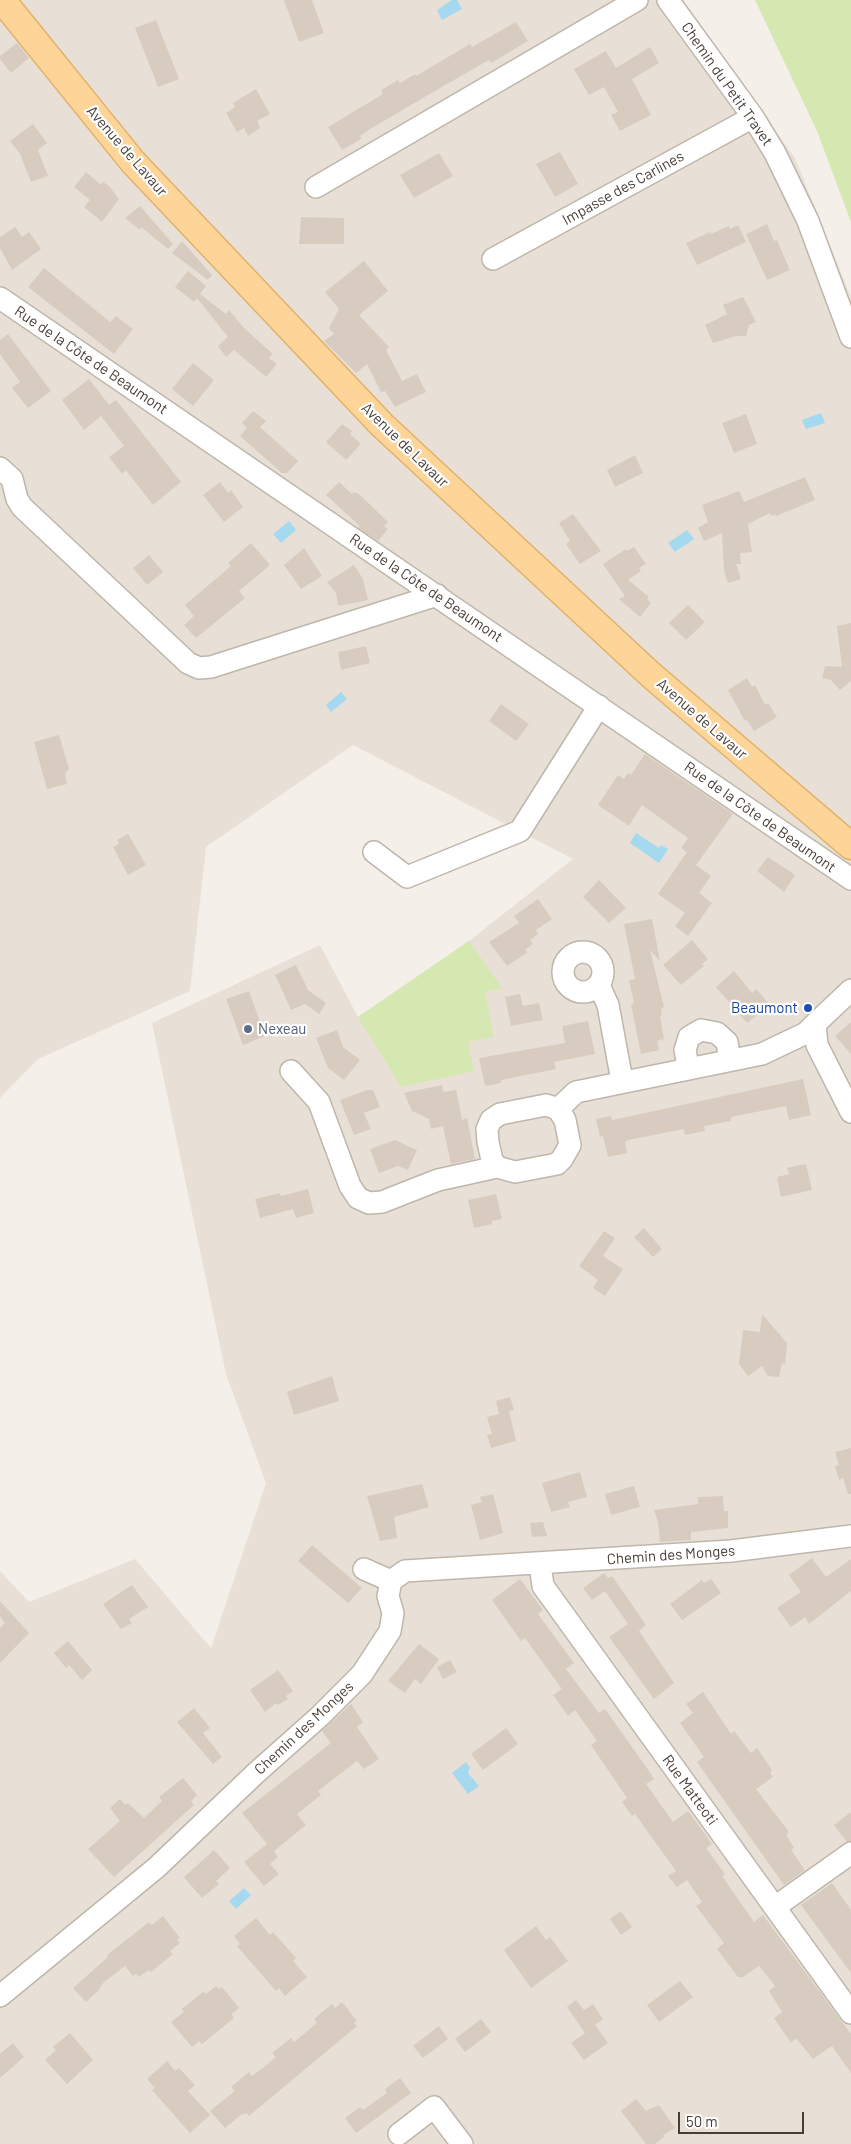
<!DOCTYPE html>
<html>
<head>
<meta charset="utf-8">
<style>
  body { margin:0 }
  #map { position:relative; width:851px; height:2144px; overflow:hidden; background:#f4efe8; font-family:Barlow,sans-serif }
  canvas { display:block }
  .scale { position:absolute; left:678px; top:2112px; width:126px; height:22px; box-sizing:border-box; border:2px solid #473f37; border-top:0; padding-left:6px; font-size:15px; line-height:18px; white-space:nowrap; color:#473f37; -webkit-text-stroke:4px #fff; paint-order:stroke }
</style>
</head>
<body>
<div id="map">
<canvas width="851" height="2144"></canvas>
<div class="scale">50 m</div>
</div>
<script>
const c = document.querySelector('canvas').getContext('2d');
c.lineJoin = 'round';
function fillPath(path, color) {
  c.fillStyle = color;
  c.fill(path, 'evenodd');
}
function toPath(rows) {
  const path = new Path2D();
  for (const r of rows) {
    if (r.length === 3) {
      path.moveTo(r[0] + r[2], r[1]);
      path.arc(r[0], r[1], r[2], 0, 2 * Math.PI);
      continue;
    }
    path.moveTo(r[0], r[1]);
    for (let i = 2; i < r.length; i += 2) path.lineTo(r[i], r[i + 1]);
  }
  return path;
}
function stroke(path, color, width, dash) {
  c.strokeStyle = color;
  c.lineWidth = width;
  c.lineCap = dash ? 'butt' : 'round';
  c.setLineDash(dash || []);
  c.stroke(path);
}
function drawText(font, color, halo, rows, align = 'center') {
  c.font = font + ' Barlow,sans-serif';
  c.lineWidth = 4.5;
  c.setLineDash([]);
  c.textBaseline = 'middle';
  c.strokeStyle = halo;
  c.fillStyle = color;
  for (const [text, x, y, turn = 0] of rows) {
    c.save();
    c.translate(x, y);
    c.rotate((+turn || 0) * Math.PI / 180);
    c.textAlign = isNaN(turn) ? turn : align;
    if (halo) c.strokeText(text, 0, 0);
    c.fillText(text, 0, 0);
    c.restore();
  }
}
fillPath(toPath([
  [0,0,683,0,795,158,851,297,851,2144,0,2144,0,1571,29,1602,135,1559,211,1648,266,1483,226,1374,152,1023,320,945,358,1017,469,941,573,859,353,745,206,847,190,991,38,1059,0,1098]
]), '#e8e0d6');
fillPath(toPath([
  [755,0,851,0,851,222,817,131],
  [469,941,502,988,485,992,494,1037,468,1042,474,1071,401,1087,358,1017]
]), '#d5e8b1');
fillPath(toPath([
  [452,0,457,0,462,9,442,20,437,10],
  [821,413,825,423,806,429,802,420],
  [289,521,296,530,281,543,273,534],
  [687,530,694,539,675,552,668,543],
  [341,692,347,699,331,712,326,705],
  [636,833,659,848,661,845,668,849,659,863,630,843],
  [466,1762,470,1767,468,1773,479,1786,468,1794,452,1773],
  [244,1888,251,1895,236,1909,229,1901]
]), '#a5d9f0');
fillPath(toPath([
  [284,0,312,0,324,33,299,42],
  [156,20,179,79,158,87,135,28],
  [516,22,528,41,491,63,489,60,440,88,370,129,360,136,361,139,342,150,328,127,383,94,381,90,398,80,400,83,415,74,416,76,470,44,472,47],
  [17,43,29,58,11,73,0,59,0,56],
  [650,47,659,63,632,79,651,115,620,131,611,115,618,112,604,87,589,95,574,69,606,51,616,68],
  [256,89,270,114,257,121,260,128,248,136,244,128,237,132,226,113,235,107,233,103],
  [33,124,47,143,38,150,48,176,31,182,20,154,10,141],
  [560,152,578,184,555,197,536,164],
  [439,153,453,176,414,198,400,175],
  [86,172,101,185,103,182,109,186,119,199,102,222,84,207,90,200,74,187],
  [140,206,173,244,168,249,141,227,140,230,125,218],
  [301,217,344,218,344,244,299,244],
  [767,224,774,241,777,240,790,270,767,280,746,234],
  [738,225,746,242,697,265,686,243,710,232,711,234,729,226,730,229],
  [15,227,22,237,29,232,41,249,12,270,0,248,0,237],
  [182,241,212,275,208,280,172,253],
  [364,261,388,291,359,315,389,347,386,350,402,381,417,374,426,392,395,407,385,391,381,392,367,364,356,373,324,341,334,334,329,328,339,309,325,292],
  [44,268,110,322,116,316,133,329,114,354,28,287],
  [188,271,206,286,200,294,226,314,229,310,244,328,273,354,269,358,277,364,266,377,234,350,226,357,218,346,228,337,197,298,194,302,175,287],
  [743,297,756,322,749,325,746,336,736,336,713,343,705,325,727,314,723,305],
  [8,334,51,391,28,408,12,388,20,382,0,354,0,340],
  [193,363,214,380,193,406,172,389],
  [89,379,109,405,116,400,181,482,153,505,126,470,122,474,109,457,124,446,101,416,84,430,62,400],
  [253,411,266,421,260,427,298,461,287,473,282,473,240,436,247,428,242,423],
  [746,414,757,444,734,453,722,423],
  [342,424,352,431,350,434,361,444,346,460,326,442],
  [635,455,643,473,615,487,607,470],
  [805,477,815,500,776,516,775,514,771,516,770,513,748,524,752,552,740,553,741,564,736,564,741,579,728,583,724,571,722,533,704,541,698,528,708,522,702,505,739,491,744,502],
  [220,482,228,493,231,490,243,507,224,522,203,495],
  [339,482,352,494,354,492,359,494,388,522,384,526,388,529,378,541,358,528,360,526,326,495],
  [573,514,601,551,580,564,566,544,570,541,559,523],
  [251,543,270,565,239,591,245,598,196,638,184,625,194,616,185,605,231,566,228,563],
  [634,547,646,564,639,568,641,571,628,580,649,597,647,599,651,603,640,617,619,599,625,596,603,564,626,549,627,551],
  [304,548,322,576,301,589,284,565],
  [149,555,163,572,147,585,133,568],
  [354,565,363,579,368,600,338,606,336,593,327,582],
  [688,605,705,622,686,640,669,623],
  [851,623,851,681,840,690,831,680,822,678,825,666,842,667,837,626],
  [366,646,370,663,341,670,338,652],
  [747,678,752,687,755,685,765,705,768,703,777,717,754,731,747,720,745,721,728,690],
  [501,704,529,724,516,741,489,721],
  [59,735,69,769,65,773,67,784,47,789,34,742],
  [645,754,733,814,696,865,711,876,699,893,712,903,688,936,675,926,685,913,658,894,687,852,681,848,688,838,642,805,629,826,598,805,618,775,624,779,628,773,631,775],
  [128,834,146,865,128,875,113,847,119,844,117,840],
  [768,857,795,875,784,892,757,871],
  [599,880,626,908,609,923,583,897],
  [538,899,552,919,536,930,538,934,530,940,533,944,525,950,527,953,507,966,489,942,519,923,514,916],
  [652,919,660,961,650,950,664,1007,661,1008,662,1015,660,1016,664,1039,657,1041,659,1050,641,1054,631,1004,634,1003,629,980,635,979,624,924],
  [692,940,708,959,702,964,704,966,681,985,663,965],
  [296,965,308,990,326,1003,319,1014,305,1004,291,1010,275,975],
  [734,971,752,993,756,989,770,1005,747,1023,716,987],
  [249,991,265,1036,243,1045,226,999],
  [520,994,523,1006,539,1003,543,1020,511,1026,505,997],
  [588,1021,595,1054,554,1062,556,1069,501,1080,501,1083,485,1086,479,1058,565,1043,562,1026],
  [851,1022,851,1054,835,1036],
  [337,1030,343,1047,360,1060,344,1080,328,1068,316,1038],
  [803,1079,811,1115,789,1120,786,1106,731,1117,731,1121,704,1126,705,1131,685,1135,684,1129,628,1140,625,1142,627,1153,608,1157,603,1136,600,1137,596,1119,611,1116,612,1120],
  [442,1085,443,1092,456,1090,462,1120,467,1118,475,1159,451,1164,443,1126,431,1129,429,1119,412,1111,404,1093],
  [367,1090,373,1090,380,1107,364,1113,371,1129,354,1135,340,1100],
  [395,1140,417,1150,408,1170,398,1166,379,1173,370,1149],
  [806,1164,812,1190,781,1197,777,1177,789,1174,787,1168],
  [308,1189,314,1213,296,1218,293,1209,260,1218,255,1199,280,1193,281,1196],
  [496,1194,502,1219,492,1221,492,1224,474,1228,468,1200],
  [644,1228,662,1249,653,1257,634,1237],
  [604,1231,615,1238,603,1256,623,1269,605,1296,593,1288,598,1280,579,1266],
  [762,1314,787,1343,785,1364,782,1363,779,1377,768,1376,762,1366,748,1376,739,1364,743,1330,760,1332],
  [332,1376,339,1401,294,1415,287,1392],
  [510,1397,514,1410,509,1411,516,1441,491,1448,487,1435,492,1434,487,1417,499,1414,496,1401],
  [851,1448,851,1494,848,1494,843,1478,839,1480,835,1466,839,1465,835,1452],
  [580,1472,587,1497,568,1502,570,1507,551,1512,542,1483],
  [422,1484,429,1507,394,1517,397,1538,380,1541,367,1496],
  [634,1486,640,1507,611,1515,605,1494],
  [493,1494,503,1533,480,1540,471,1505,482,1502,480,1497],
  [723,1496,724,1511,728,1511,728,1528,691,1532,691,1540,660,1542,658,1522,654,1510,698,1504,698,1497],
  [543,1522,547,1536,532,1537,530,1523],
  [312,1545,362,1588,348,1603,298,1561],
  [812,1558,826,1577,851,1559,851,1591,809,1624,805,1617,791,1627,777,1608,801,1592,789,1575],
  [604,1573,608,1578,612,1576,646,1625,639,1631,674,1683,654,1699,609,1637,628,1624,605,1591,592,1600,583,1588],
  [520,1579,543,1610,538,1614,574,1663,566,1669,599,1713,605,1709,649,1771,654,1779,646,1784,673,1822,688,1811,712,1844,706,1848,725,1874,722,1876,754,1922,763,1915,851,2034,851,2073,832,2046,813,2059,796,2038,791,2043,774,2018,782,2012,769,1991,775,1986,759,1966,743,1977,738,1977,717,1949,724,1943,696,1906,702,1902,687,1880,677,1887,668,1876,676,1871,635,1814,632,1816,622,1802,627,1798,591,1745,597,1741,575,1710,568,1716,553,1695,562,1689,525,1638,521,1641,492,1600],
  [711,1579,721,1593,682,1620,670,1604,702,1580,704,1583],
  [132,1585,148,1607,129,1619,132,1623,121,1629,103,1604],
  [0,1601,29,1633,0,1663,0,1628,5,1623,0,1616],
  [68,1641,92,1670,82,1680,69,1665,66,1668,54,1653],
  [419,1644,439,1659,421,1684,415,1679,405,1693,388,1681],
  [450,1660,457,1672,443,1679,437,1667],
  [278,1670,293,1691,286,1696,288,1699,278,1705,276,1703,265,1712,250,1690],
  [703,1692,731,1734,734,1731,751,1753,757,1748,772,1770,770,1773,773,1777,756,1789,789,1832,786,1835,794,1848,791,1850,805,1870,784,1885,697,1762,704,1757,680,1723,693,1713,686,1704],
  [351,1704,363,1722,357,1727,379,1759,364,1769,357,1761,318,1791,321,1795,297,1814,306,1825,274,1851,278,1857,270,1864,279,1874,264,1886,244,1862,267,1844,242,1813,331,1743,322,1731],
  [194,1708,210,1728,203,1733,222,1757,213,1764,177,1722],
  [506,1728,518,1744,483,1770,471,1754],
  [183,1778,197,1795,191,1801,194,1805,114,1877,88,1849,120,1821,110,1808,120,1799,125,1805,128,1803,144,1818,162,1801,159,1797],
  [851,1812,851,1841,847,1842,834,1825],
  [214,1850,230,1868,216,1881,219,1884,202,1898,184,1877],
  [832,1883,851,1910,851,1973,801,1905],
  [621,1911,632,1927,621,1935,610,1919],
  [163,1916,180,1938,177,1940,180,1943,170,1951,173,1954,151,1972,149,1970,139,1977,136,1974,133,1976,125,1966,103,1983,99,1990,86,2002,73,1988,108,1957,107,1955,149,1922,152,1925],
  [256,1918,270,1935,273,1932,296,1958,293,1961,307,1977,285,1996,279,1988,276,1991,237,1946,240,1944,234,1936],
  [536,1926,546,1940,550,1937,568,1961,531,1988,504,1950],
  [680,1981,693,1997,659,2022,647,2005],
  [216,1986,219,1989,222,1987,239,2008,231,2014,234,2018,202,2044,199,2041,192,2047,171,2022,184,2012,182,2009,204,1991,206,1994],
  [576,2000,584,2010,593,2004,603,2019,595,2025,608,2043,584,2060,571,2043,585,2033,567,2007],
  [342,2002,357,2021,354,2023,357,2026,249,2116,246,2113,243,2115,242,2114,225,2128,210,2111,235,2091,231,2087,249,2072,252,2076,264,2067,276,2057,272,2053,291,2038,294,2042,317,2023,314,2019,332,2004,335,2008],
  [481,2019,491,2032,465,2052,455,2039],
  [439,2026,448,2039,423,2058,413,2046],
  [70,2033,93,2060,67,2084,45,2060,56,2050,53,2047],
  [13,2043,24,2057,0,2078,0,2054],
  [167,2061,175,2071,179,2068,195,2085,188,2091,210,2115,190,2133,152,2090,155,2088,147,2079],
  [400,2078,411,2093,356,2133,345,2118,360,2107,363,2110,377,2100,387,2093,385,2089],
  [636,2099,646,2111,659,2105,675,2128,663,2135,664,2137,655,2144,646,2144,621,2111]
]), '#d8ccc0');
const minor = toPath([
  [668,0,753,117,775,153,808,221,851,337],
  [316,187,637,0],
  [493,259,753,117],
  [0,298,851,879],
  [0,468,12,479,17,499,22,507,188,663,199,668,211,667,437,595],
  [374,852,407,877,520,831,599,706],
  [583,972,20],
  [599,985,608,1005,622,1081],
  [851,990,815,1024,817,1045,851,1112],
  [688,1067,685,1050,689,1037,701,1030,717,1033,727,1042,730,1060],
  [291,1071,319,1102,350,1186,358,1198,369,1203,382,1202,438,1180,497,1167],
  [546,1105,558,1109,565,1120,570,1145,562,1159,557,1164,515,1172,497,1167,492,1160,488,1142,487,1129,491,1120,500,1114,546,1105],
  [558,1109,576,1092,762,1054,806,1033,815,1024],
  [540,1564,543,1586,851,2013],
  [364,1569,391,1581],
  [775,1907,851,1853],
  [0,1996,156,1868,256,1773,320,1716,362,1674,390,1631,393,1613,388,1596,391,1581,405,1571,731,1551,851,1536],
  [399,2134,434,2107,462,2144]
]);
const major = toPath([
  [2,0,133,162,382,425,651,675,851,846]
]);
stroke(minor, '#bfb6ab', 24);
stroke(major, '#e3b067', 29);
stroke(minor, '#fff', 21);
stroke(major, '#fdd598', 26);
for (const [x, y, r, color] of [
  [808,1008,5,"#1a4fb4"],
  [248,1029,5,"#5c6f8a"]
]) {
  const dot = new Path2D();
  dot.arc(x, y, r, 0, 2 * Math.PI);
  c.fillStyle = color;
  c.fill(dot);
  stroke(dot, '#fff', 2);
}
drawText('15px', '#473f37', '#fff', [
  ["Chemin du Petit Travet",727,84,55],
  ["Avenue de Lavaur",127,151,49],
  ["Impasse des Carlines",623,188,-29],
  ["Rue de la Côte de Beaumont",91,360,34],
  ["Avenue de Lavaur",405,445,44],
  ["Rue de la Côte de Beaumont",426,588,34],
  ["Avenue de Lavaur",702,719,41],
  ["Rue de la Côte de Beaumont",760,817,35],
  ["Chemin des Monges",671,1555,-4],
  ["Chemin des Monges",304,1728,-43],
  ["Rue Matteoti",690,1790,54]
]);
drawText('15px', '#164399', '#fff', [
  ["Beaumont",798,1008]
], 'right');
drawText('15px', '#4e5e75', '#fff', [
  ["Nexeau",258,1029]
], 'left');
</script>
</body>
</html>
